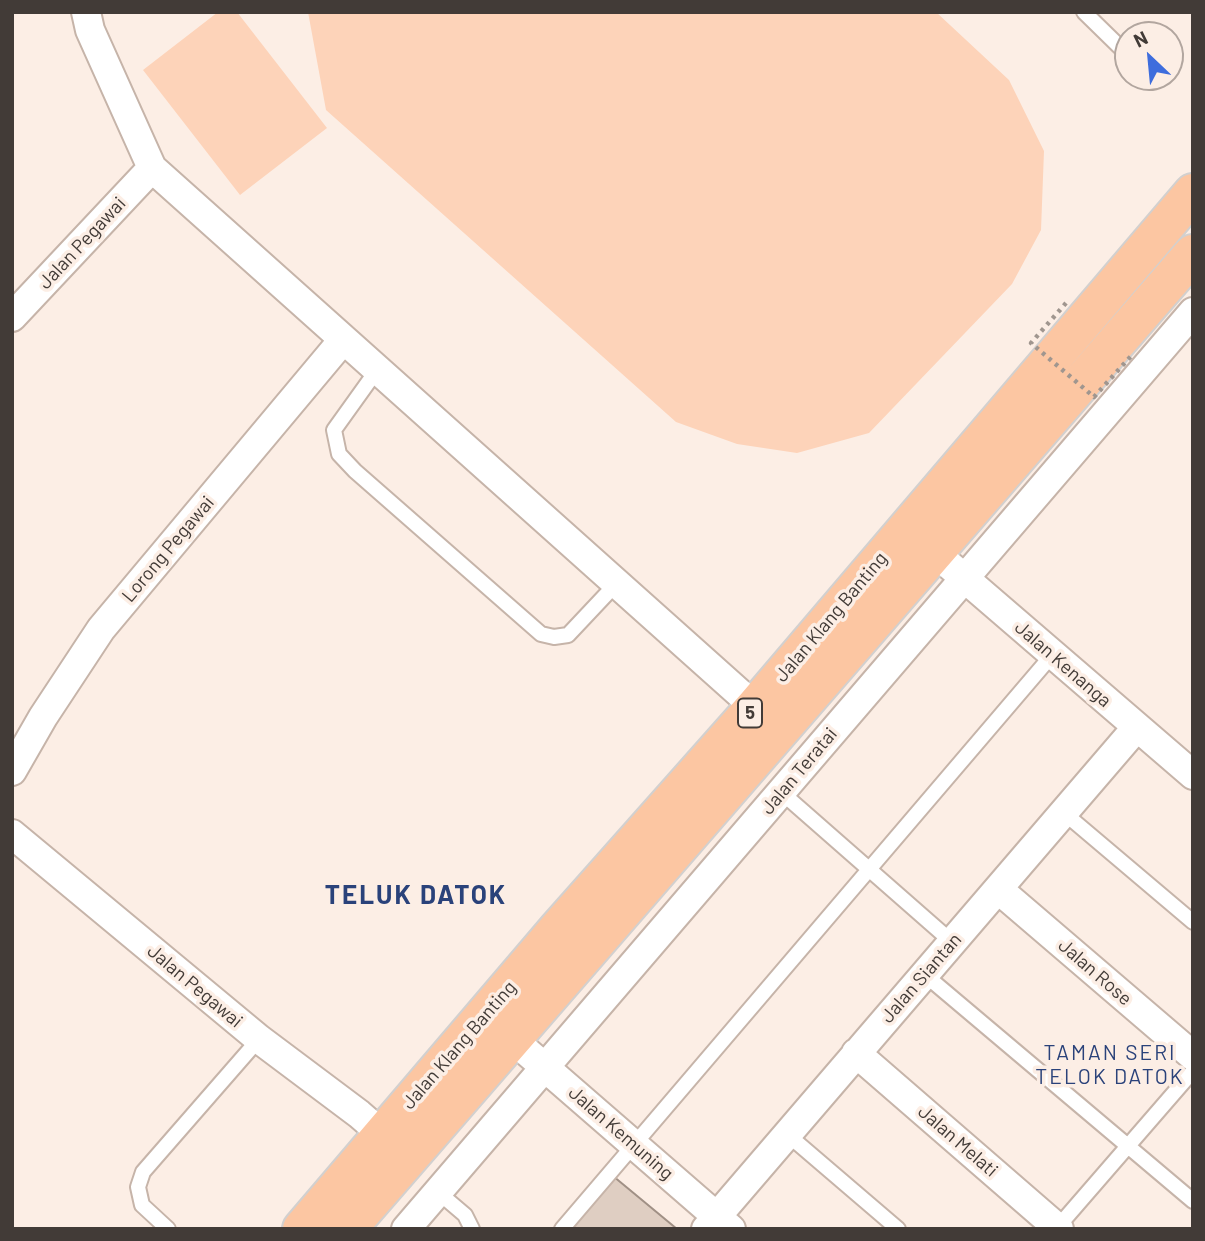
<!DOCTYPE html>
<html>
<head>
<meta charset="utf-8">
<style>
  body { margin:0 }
  #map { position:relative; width:1205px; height:1241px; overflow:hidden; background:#fceee5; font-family:Barlow,sans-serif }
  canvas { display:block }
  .frame { position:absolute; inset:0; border:14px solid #423b37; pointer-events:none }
  .north { position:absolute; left:1114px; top:21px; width:70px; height:70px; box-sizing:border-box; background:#fceee5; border:2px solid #b2a69f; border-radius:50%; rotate:334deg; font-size:19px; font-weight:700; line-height:28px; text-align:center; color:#423b37 }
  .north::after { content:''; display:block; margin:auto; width:24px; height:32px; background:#3e6ddd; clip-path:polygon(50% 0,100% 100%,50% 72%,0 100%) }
</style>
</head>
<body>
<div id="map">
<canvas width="1205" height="1241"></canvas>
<div class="frame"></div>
<div class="north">N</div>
</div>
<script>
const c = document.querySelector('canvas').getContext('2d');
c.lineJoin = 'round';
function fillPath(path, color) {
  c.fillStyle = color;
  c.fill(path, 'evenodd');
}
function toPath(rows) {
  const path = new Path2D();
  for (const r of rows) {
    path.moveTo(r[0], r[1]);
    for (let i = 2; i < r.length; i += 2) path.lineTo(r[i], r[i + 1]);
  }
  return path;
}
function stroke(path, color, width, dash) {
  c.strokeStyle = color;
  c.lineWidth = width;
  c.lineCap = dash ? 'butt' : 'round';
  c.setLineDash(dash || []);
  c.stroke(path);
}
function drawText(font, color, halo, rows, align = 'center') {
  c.font = font + ' Barlow,sans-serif';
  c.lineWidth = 7;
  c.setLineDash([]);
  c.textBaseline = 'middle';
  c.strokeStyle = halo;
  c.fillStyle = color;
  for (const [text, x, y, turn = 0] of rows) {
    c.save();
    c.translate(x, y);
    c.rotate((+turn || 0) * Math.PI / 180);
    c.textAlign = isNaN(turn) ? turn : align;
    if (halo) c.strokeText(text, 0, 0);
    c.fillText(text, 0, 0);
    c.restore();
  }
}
fillPath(toPath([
  [218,12,237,12,327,128,240,195,143,70],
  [308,12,936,12,1009,80,1044,151,1041,230,1012,284,869,433,797,453,737,444,676,422,326,110]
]), '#fdd3b9');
const building = toPath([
  [613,1176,677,1229,568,1229,613,1176]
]);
fillPath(building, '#dfcec2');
stroke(building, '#a09085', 2);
const lane = toPath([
  [1084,12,1128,55],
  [377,370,334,430,339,454,355,471,541,634,554,637,568,635,616,584],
  [781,792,952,942],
  [1063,812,1193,922],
  [924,974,1193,1201],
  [787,1134,898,1229],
  [438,1192,465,1215,472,1229],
  [168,1229,142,1205,138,1187,143,1172,259,1039],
  [562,1229,1053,654],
  [1056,1229,1193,1071]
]);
const street = toPath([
  [86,12,90,30,152,168,755,707],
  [12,317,152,168],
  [948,564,1193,775],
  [12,771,43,717,101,629,343,340],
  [12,834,259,1039,359,1114,382,1134],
  [998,889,1193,1056],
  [511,1038,731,1229],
  [856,1053,1059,1229],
  [406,1229,1193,312],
  [706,1229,1137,727]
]);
const highway = toPath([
  [302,1229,558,929,755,707,1193,193],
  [347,1229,1193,254]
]);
stroke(lane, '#c6b4a9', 18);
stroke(street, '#c6b4a9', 32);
stroke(highway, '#d2d0cf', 42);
stroke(lane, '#fff', 14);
stroke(street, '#fff', 28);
stroke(highway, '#fcc6a2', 38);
stroke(toPath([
  [1066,303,1031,343,1094,397,1131,356]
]), '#a0968f', 4.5, [3.5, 5]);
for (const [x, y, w] of [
  [750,713,24]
]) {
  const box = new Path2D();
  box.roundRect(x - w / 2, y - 14.5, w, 29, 5);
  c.fillStyle = '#fceee5';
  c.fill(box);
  stroke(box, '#423b37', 2);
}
drawText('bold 18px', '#423b37', null, [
  ["5",750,713]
]);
drawText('19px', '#423b37', '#fceee5', [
  ["Jalan Pegawai",82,243,-47],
  ["Lorong Pegawai",168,549,-50],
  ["Jalan Klang Banting",831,617,-50],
  ["Jalan Kenanga",1063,664,41],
  ["Jalan Teratai",799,771,-50],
  ["Jalan Rose",1095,972,41],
  ["Jalan Siantan",921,978,-49],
  ["Jalan Pegawai",195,986,40],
  ["Jalan Klang Banting",459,1045,-49],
  ["Jalan Kemuning",621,1133,41],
  ["Jalan Melati",958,1141,41]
]);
c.letterSpacing = '2px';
drawText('21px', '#2a427a', '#fceee5', [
  ["TAMAN SERI",1110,1053],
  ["TELOK DATOK",1110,1077]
]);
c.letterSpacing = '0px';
c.letterSpacing = '2px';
drawText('bold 26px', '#2a427a', '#fceee5', [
  ["TELUK DATOK",416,895]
]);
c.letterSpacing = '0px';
</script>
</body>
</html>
